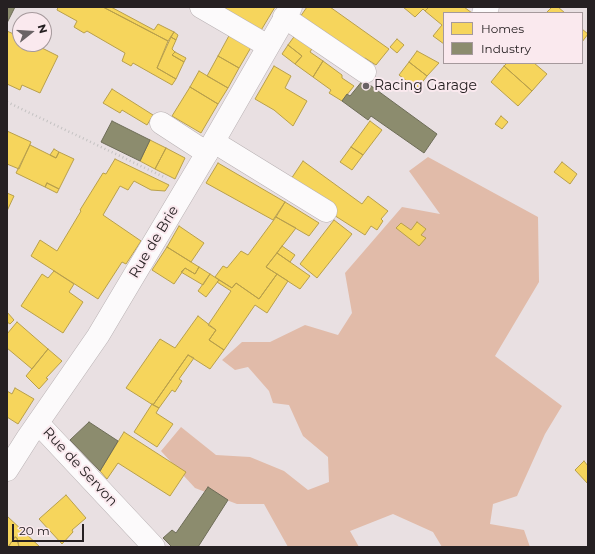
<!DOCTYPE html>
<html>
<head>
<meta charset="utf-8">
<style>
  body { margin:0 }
  #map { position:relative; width:595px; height:554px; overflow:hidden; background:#e9e0e2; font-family:Montserrat,sans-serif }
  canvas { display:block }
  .frame { position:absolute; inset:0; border:8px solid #262022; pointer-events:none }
  .legend { position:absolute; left:443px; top:12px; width:140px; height:52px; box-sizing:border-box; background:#fae9ee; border:1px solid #a5999c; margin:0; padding:5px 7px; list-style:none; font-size:12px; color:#262022 }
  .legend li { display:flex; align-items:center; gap:8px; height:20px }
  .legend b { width:20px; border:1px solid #a5999c }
  .north { position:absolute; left:12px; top:12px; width:40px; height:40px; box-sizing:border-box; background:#fae9ee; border:1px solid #a5999c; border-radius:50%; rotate:73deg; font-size:11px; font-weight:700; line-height:16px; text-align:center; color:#262022 }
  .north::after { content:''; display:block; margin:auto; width:14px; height:18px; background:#6a6365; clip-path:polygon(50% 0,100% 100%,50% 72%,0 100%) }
  .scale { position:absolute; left:12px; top:524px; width:72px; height:18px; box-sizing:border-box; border:2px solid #262022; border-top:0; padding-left:5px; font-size:12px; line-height:14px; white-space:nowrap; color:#262022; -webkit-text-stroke:3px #fae9ee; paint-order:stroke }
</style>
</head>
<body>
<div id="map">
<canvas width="595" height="554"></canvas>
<div class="frame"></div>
<ul class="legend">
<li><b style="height:11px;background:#f6d55c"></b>Homes</li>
<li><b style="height:11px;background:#8c8c6e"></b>Industry</li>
</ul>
<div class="north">N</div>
<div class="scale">20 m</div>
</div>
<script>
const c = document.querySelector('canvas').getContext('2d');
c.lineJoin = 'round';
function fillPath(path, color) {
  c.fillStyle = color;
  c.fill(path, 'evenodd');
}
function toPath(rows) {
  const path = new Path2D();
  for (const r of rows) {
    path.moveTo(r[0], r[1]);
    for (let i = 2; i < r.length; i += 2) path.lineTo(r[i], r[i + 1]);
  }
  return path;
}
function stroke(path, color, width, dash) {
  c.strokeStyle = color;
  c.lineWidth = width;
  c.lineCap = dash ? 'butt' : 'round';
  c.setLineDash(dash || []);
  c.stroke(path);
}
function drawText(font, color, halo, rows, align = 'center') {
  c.font = font + ' Montserrat,sans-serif';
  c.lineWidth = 4;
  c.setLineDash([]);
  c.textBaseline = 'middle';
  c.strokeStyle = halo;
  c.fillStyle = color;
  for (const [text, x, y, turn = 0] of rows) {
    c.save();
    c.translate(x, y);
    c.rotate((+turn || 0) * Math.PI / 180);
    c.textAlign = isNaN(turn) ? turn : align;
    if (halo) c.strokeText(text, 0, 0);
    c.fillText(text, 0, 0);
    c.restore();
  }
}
fillPath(toPath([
  [428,157,538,217,539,282,495,356,562,406,545,434,517,496,493,504,490,524,524,530,530,547,442,547,433,532,393,514,350,531,359,547,288,547,264,504,237,504,195,488,161,451,181,427,216,455,250,457,284,471,308,490,329,482,328,457,303,436,289,405,273,403,269,391,248,367,235,370,222,360,242,342,270,342,305,325,338,335,352,313,345,273,402,207,440,214,409,171]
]), '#e1bba9');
const homes = toPath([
  [58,7,103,7,168,41,157,68,176,79,172,85,133,63,131,66,122,61,125,53,87,31,84,33,74,27,77,21,57,10,58,7],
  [103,7,111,7,154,30,158,24,174,32,168,41,103,7],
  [223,7,275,7,260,32,223,7],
  [307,7,330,7,389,49,376,65,365,58,362,60,300,17,307,7],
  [403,7,429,7,425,11,423,9,415,17,403,7],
  [429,7,464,7,472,13,444,13,444,44,433,36,442,25,425,11,429,7],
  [552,7,558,7,565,13,546,13,552,7],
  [582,29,588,34,582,42,582,29],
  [7,31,20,37,20,44,34,44,58,56,40,93,22,85,20,90,7,84,7,31],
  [174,32,178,35,176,40,171,37,174,32],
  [231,32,253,44,239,68,218,56,231,32],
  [296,34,313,47,310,52,323,61,313,77,295,64,302,56,288,45,296,34],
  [171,37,176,40,172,49,175,52,172,55,184,62,176,79,157,68,171,37],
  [397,39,404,45,397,53,390,47,397,39],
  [288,45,302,56,295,64,282,54,288,45],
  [417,51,439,63,427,76,409,62,417,51],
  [175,52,186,58,184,62,172,55,175,52],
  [218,56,239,68,228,88,207,76,218,56],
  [323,61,342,75,342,78,354,86,342,101,329,93,331,90,313,77,323,61],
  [409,62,427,76,417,89,399,75,409,62],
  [507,63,534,63,547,74,532,91,504,66,507,63],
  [274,66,291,76,285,88,307,101,293,126,274,110,255,99,274,66],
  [504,66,532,91,518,106,491,82,504,66],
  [199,71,228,88,218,104,190,87,199,71],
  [190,87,218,104,201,133,172,116,190,87],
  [112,89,153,115,147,125,122,110,120,113,103,103,112,89],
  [501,116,508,122,502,129,495,124,501,116],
  [370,121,382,130,363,155,351,147,370,121],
  [7,131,31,142,19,169,7,164,7,131],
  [150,140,166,148,155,169,140,161,150,140],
  [30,145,56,158,59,152,74,159,59,189,47,183,45,187,16,173,30,145],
  [351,147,363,155,352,170,340,162,351,147],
  [166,148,185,158,175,179,155,169,166,148],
  [54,149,59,152,56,158,50,155,54,149],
  [115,159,169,185,165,191,151,190,134,181,128,190,120,186,103,215,141,241,126,264,122,262,98,299,31,256,40,240,57,251,81,211,80,210,103,173,106,174,115,159],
  [303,161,362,204,368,196,388,211,381,219,383,221,377,230,371,226,365,235,287,185,303,161],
  [562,162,577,174,570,184,554,172,562,162],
  [218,163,285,202,273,220,206,183,218,163],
  [47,183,59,189,57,193,45,187,47,183],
  [7,193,14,196,7,211,7,193],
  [285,202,319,223,309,236,276,217,285,202],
  [276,217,296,228,266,267,277,274,259,299,236,283,232,288,215,277,223,266,227,268,241,251,248,255,276,217],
  [334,220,352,234,317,278,300,264,334,220],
  [417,222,426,229,421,235,426,238,419,246,396,228,401,223,411,230,417,222],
  [179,226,204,243,191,262,167,247,179,226],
  [282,246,295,255,290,262,277,253,282,246],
  [167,247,199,267,195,274,185,268,174,284,152,270,167,247],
  [277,253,310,276,300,289,266,267,277,253],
  [199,267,210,274,203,285,181,272,185,268,195,274,199,267],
  [54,271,74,284,69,292,83,302,63,333,21,306,42,274,48,278,54,271],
  [210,274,219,280,206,297,198,291,210,274],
  [277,274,288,281,267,313,255,305,224,350,209,340,216,330,208,325,231,291,217,282,219,280,232,288,236,283,259,299,277,274],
  [7,312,14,320,10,324,7,322,7,312],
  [198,316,216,330,209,340,224,350,210,369,188,355,153,405,126,388,160,339,175,348,198,316],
  [17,322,48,349,32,369,7,348,7,334,17,322],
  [48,349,62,361,46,378,48,379,39,389,26,376,48,349],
  [188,355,194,358,179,379,182,381,175,392,172,390,159,408,153,405,188,355],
  [15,388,34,399,18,424,7,417,7,391,12,394,15,388],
  [152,404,159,408,156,413,173,424,157,447,134,432,152,404],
  [124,432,186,472,170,496,118,463,107,479,100,471,124,432],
  [584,461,588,466,588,484,575,470,584,461],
  [66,495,86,518,72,530,73,532,62,544,39,519,66,495],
  [7,516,40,547,19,547,17,538,15,537,8,547,7,547,7,516],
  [15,537,17,538,19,547,8,547,15,537]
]);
fillPath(homes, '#f6d55c');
stroke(homes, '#b89f4b', 1);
const industry = toPath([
  [7,7,15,7,7,23,7,7],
  [363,80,437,134,424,153,371,116,368,120,342,101,347,94,350,96,363,80],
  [112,121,150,140,140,161,101,142,112,121],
  [89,422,118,441,100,471,70,440,89,422],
  [208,487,228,500,198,547,172,547,163,538,172,530,176,533,208,487]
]);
fillPath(industry, '#8c8c6e');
stroke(industry, '#6d6c57', 1);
const minor = toPath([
  [201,7,268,46],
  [483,13,488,7],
  [284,17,365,72],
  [161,123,207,153],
  [214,142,326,211],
  [38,423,154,547]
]);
const tertiary = toPath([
  [7,470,28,437,98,336,207,153,291,7]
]);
stroke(minor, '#b8b1b3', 23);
stroke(tertiary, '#b8b1b3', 23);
stroke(toPath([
  [7,102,166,178]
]), '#c4c2c2', 2.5, [1, 3]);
stroke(minor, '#fcfafb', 22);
stroke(tertiary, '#fcfafb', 22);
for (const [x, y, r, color] of [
  [366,86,4,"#6a6365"]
]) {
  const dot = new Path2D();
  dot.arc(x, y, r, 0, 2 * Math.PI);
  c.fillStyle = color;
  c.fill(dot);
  stroke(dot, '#fae9ee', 1.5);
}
drawText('14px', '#262022', '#fae9ee', [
  ["Racing Garage",374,86]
], 'left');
drawText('14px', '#262022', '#fae9ee', [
  ["Rue de Brie",154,242,-59],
  ["Rue de Servon",80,467,47]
]);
</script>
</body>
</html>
